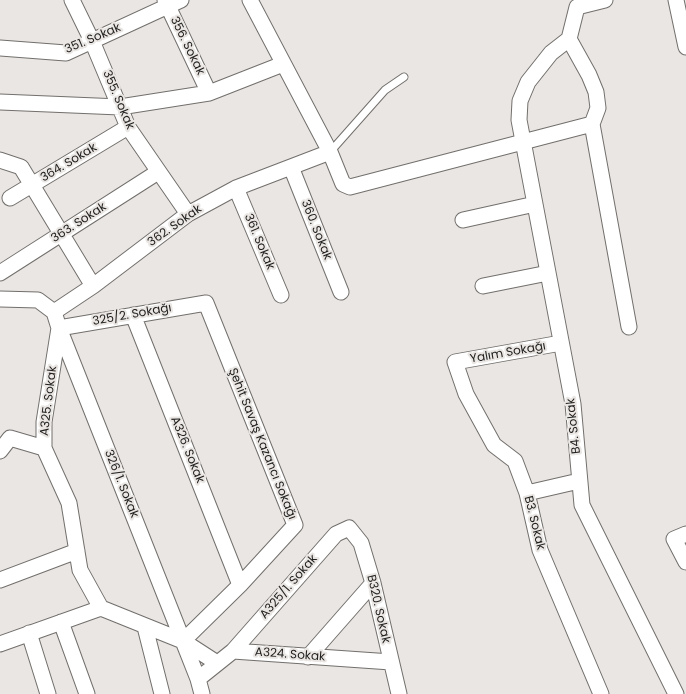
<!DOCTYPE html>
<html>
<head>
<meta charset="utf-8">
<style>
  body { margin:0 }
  canvas { display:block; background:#e9e6e3 }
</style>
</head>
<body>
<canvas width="686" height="694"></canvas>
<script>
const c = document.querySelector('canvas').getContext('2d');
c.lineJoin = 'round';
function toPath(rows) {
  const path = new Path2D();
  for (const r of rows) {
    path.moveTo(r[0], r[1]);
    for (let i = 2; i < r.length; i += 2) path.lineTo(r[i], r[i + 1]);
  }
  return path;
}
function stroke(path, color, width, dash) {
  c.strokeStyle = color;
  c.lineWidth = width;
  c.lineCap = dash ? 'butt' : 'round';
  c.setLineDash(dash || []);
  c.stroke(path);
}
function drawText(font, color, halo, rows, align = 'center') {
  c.font = font + ' Poppins,sans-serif';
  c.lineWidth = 4;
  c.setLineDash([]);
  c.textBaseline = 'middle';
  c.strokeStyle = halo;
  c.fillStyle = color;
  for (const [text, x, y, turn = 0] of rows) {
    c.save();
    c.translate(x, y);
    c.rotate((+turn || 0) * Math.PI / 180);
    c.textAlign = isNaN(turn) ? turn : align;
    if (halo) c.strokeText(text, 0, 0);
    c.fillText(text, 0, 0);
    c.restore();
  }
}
const lane = toPath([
  [330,152,385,90,404,77]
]);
const street = toPath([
  [72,0,92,41,128,127,188,214],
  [165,0,209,93],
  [250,0,330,152,343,184,350,187,592,124],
  [676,0,686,47],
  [569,39,551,53,528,82,520,101,519,120,573,404,582,505,676,694],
  [0,48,66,53,181,0],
  [0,102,120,107,209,93,283,64],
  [592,124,629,327],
  [592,124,598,108,596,92,589,75,569,39,577,7,605,0],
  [0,160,21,167,93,286],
  [291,167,341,292],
  [236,188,281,295],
  [10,198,128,127],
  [463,220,535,204],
  [0,273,158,172],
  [483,286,548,273],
  [0,299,38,300,54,312,59,328,44,422,44,448,69,503,80,570,101,608,183,641,217,663],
  [54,312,93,286,188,214,236,188,330,152],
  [133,315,240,585],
  [561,343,455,362,466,394,494,445,515,461,527,493,540,550,601,694],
  [0,451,10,438,44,448],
  [527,493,579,481],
  [686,534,674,539,686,562],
  [0,580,77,551],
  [61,622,87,694],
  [145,627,162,694],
  [29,633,48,694],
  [183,641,240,585,295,525,206,303,59,328,183,641,198,679,202,694],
  [0,644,101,608],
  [233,651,336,534,349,528,361,543,373,583,399,694],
  [308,657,373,583],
  [198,679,233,651,391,662]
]);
stroke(lane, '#726f6c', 9);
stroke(street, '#726f6c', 17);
stroke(lane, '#fff', 7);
stroke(street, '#fff', 15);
drawText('12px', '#222120', '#e9e6e3', [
  ["351. Sokak",93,39,-23],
  ["356. Sokak",187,46,64],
  ["355. Sokak",118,100,67],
  ["364. Sokak",69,163,-31],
  ["363. Sokak",79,223,-33],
  ["362. Sokak",175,226,-35],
  ["360. Sokak",316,230,68],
  ["361. Sokak",259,242,67],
  ["325/2. Sokağı",132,315,-10],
  ["Yalım Sokağı",508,353,-10],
  ["A325. Sokak",49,401,-83],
  ["B4. Sokak",574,426,-96],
  ["Şehit Savaş Kazancı Sokağı",262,444,68],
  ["A326. Sokak",187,450,68],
  ["326/1. Sokak",121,484,68],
  ["B3. Sokak",534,523,76],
  ["A325/1. Sokak",289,587,-49],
  ["B320. Sokak",378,609,77],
  ["A324. Sokak",290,655,4]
]);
</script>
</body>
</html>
